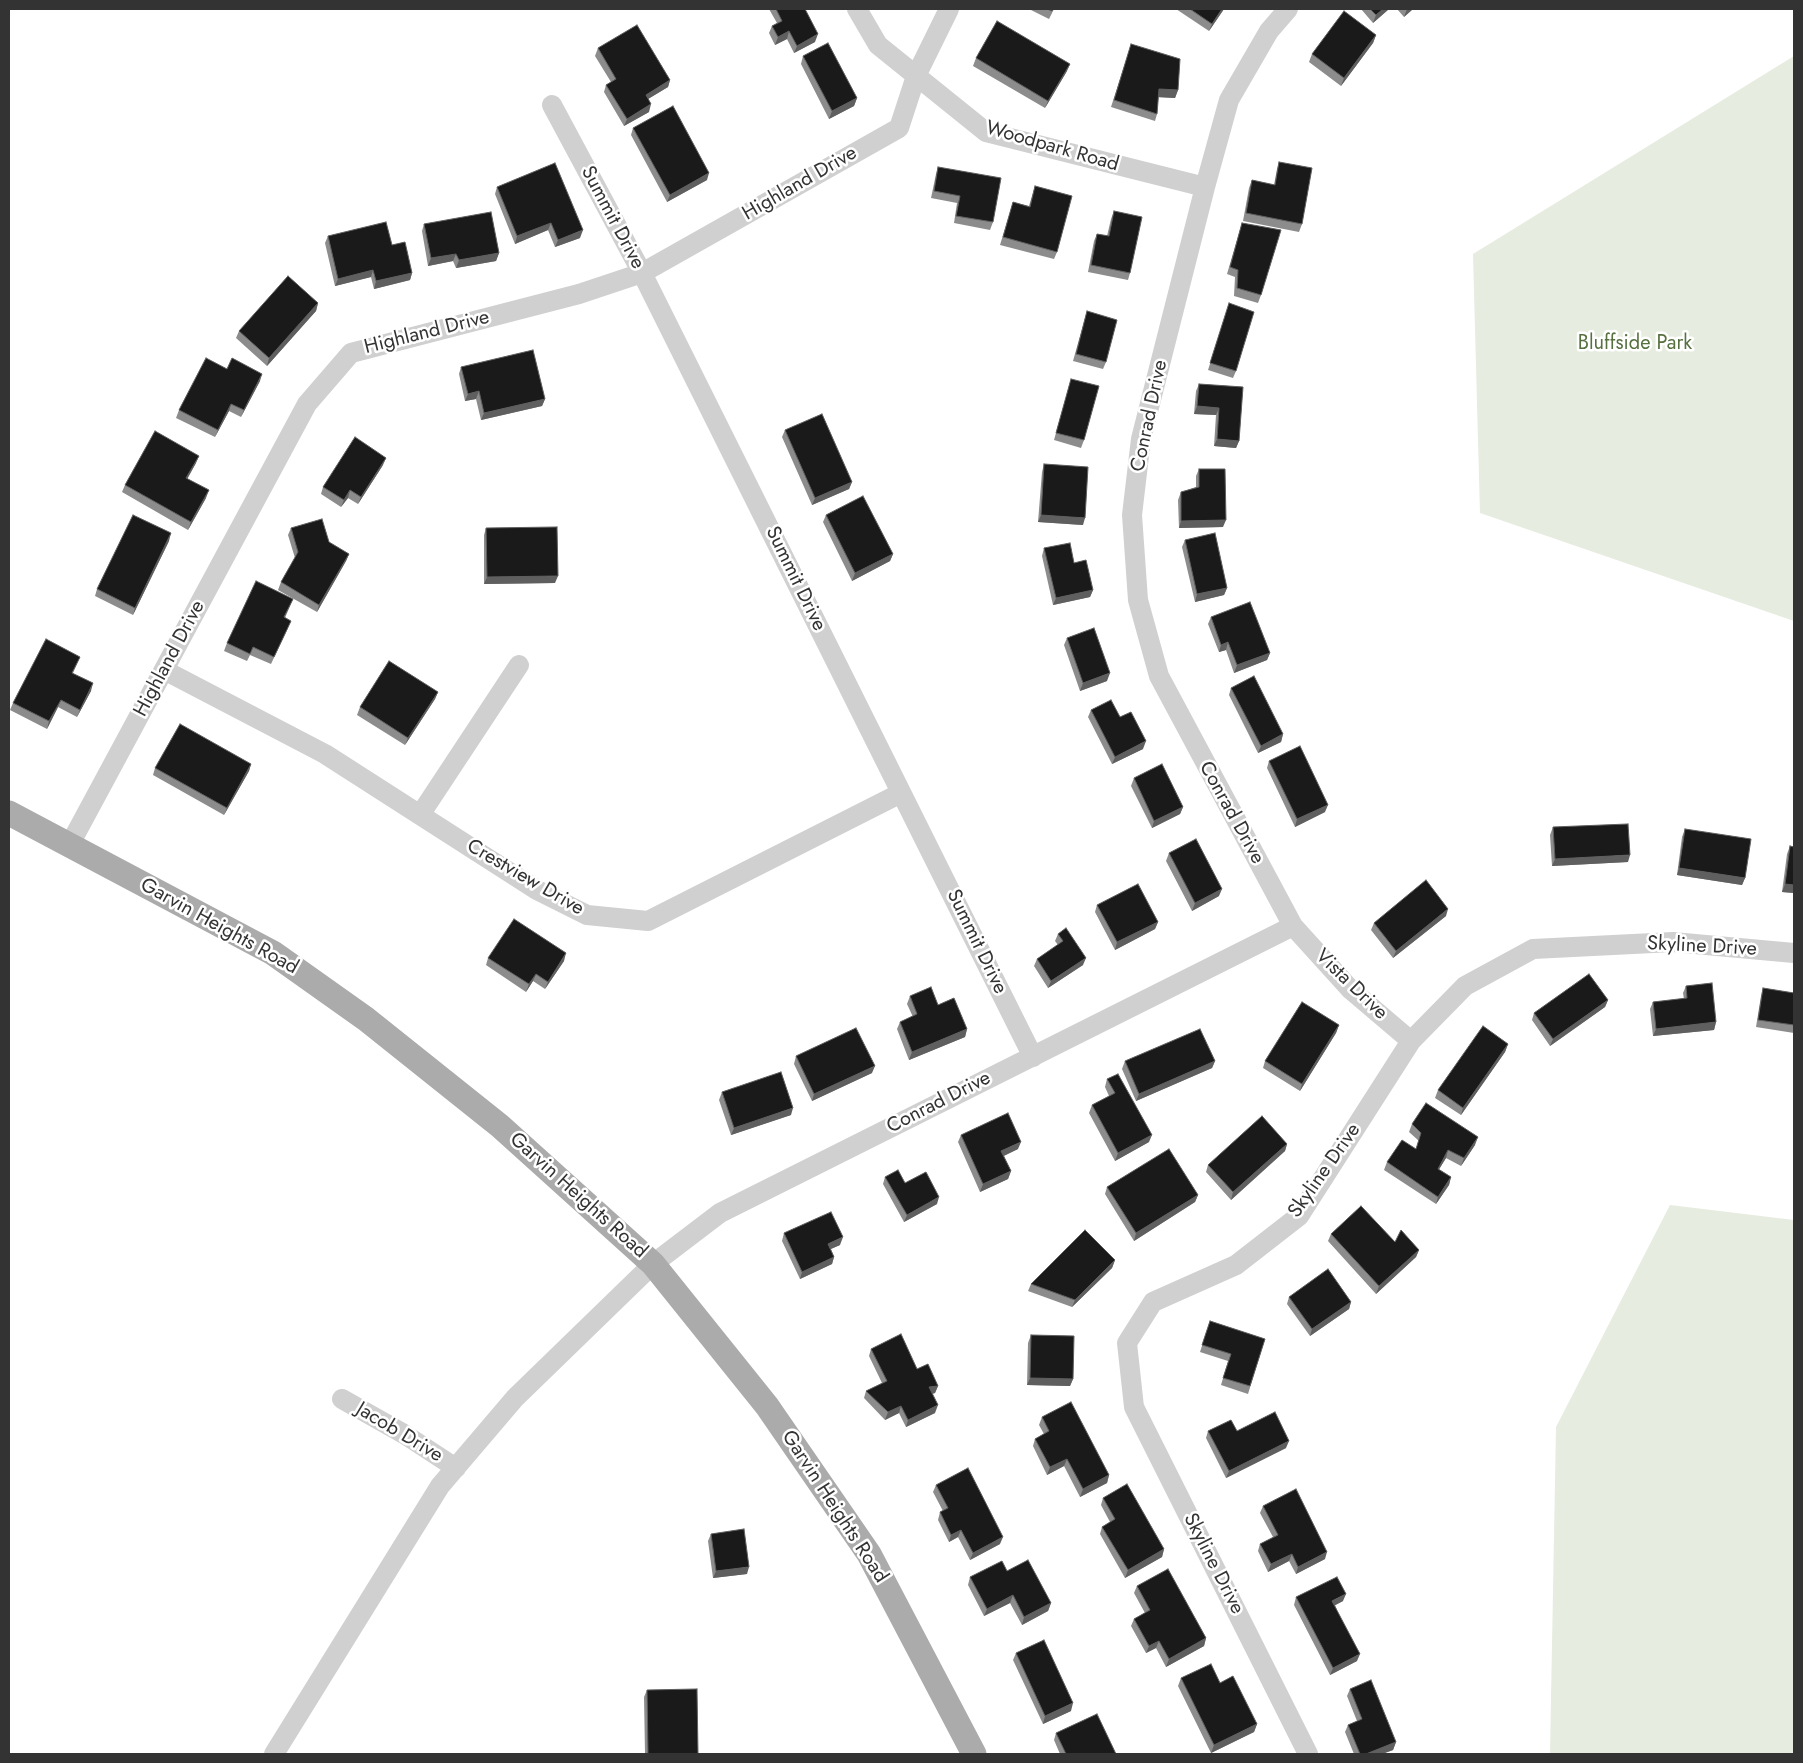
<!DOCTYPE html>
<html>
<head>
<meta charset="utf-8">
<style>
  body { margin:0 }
  #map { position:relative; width:1803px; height:1763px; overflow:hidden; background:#fff; font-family:Jost,sans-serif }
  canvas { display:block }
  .frame { position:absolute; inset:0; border:10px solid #333; pointer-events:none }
</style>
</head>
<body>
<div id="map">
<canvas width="1803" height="1763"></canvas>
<div class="frame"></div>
</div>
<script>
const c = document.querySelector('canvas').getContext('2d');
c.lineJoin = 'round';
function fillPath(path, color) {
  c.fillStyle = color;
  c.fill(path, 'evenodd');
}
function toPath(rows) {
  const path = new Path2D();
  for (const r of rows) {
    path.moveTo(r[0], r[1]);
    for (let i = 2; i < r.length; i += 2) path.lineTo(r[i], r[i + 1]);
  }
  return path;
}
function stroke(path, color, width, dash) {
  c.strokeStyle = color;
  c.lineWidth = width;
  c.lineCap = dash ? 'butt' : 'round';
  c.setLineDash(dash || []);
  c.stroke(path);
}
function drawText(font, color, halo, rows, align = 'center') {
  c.font = font + ' Jost,sans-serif';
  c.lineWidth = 5;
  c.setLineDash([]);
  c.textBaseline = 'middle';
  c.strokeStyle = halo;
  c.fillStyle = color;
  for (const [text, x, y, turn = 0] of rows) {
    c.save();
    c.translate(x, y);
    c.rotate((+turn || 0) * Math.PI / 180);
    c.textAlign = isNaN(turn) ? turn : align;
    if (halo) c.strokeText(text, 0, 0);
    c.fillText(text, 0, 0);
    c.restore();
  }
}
fillPath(toPath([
  [1794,56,1794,621,1480,513,1473,254],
  [1670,1205,1794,1220,1794,1754,1550,1754,1556,1427]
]), '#e6ecdf');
stroke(toPath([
  [857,9,878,45,986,132,1205,187],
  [1288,9,1269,31,1229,100,1205,187,1141,439,1132,515,1138,600,1159,676,1293,926,1351,990,1411,1041],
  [552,105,642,273,1033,1057],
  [164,670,325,754,537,890,587,915,648,921,901,793],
  [420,815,519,665],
  [69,846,307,404,351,353,579,294,642,273,899,128,916,76,949,9],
  [342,1399,404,1434,456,1468],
  [274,1754,440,1486,515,1398,653,1264,720,1213,1293,926],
  [1308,1754,1134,1407,1127,1343,1153,1302,1236,1265,1299,1216,1411,1041,1465,986,1533,949,1673,942,1794,953]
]), '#d0d0d0', 20);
stroke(toPath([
  [9,813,273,953,366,1019,500,1126,653,1264,767,1406,869,1554,974,1754]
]), '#ababab', 25);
fillPath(toPath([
  [769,9,805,9,815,42,794,53,787,39,775,45,769,33,772,26,777,23],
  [1029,9,1054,9,1049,19],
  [1176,9,1224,9,1209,31],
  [1361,9,1389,9,1373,23],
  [1397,9,1413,9,1404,17],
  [1376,35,1373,43,1341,86,1309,62,1312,54],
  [598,48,670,80,668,87,648,99,649,112,624,126,604,92,606,85,611,82,595,56],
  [1129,51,1178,90,1175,98,1158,97,1157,114,1155,121,1111,107],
  [803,56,857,98,854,106,829,119,801,64],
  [976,58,1067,71,1045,108,973,66],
  [633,128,707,180,667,202,631,135],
  [1279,162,1302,224,1299,232,1243,221,1249,188,1252,180,1274,185,1277,169],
  [938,167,993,222,990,230,954,223,957,203,931,198,936,174],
  [1035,186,1057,252,1054,259,1000,245,1013,202,1029,206],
  [497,187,580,238,555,247,548,230,515,244,495,194],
  [1114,211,1130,273,1128,280,1088,272,1094,241,1097,234,1107,236,1111,219],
  [1242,223,1261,295,1258,303,1234,296,1235,277,1227,274],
  [424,224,499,253,496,261,456,268,453,261,428,266,422,231],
  [328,236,392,245,412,273,410,280,374,289,371,277,335,286,325,243],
  [318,303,316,311,267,366,236,338,239,331],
  [1087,311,1106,362,1103,369,1073,361],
  [1227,311,1236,371,1233,378,1208,370],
  [461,367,545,399,542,406,481,420,476,399,465,401,459,374],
  [227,369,260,381,241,417,229,411,215,437,176,418,179,410],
  [1071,379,1084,440,1081,448,1054,440],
  [1199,384,1243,387,1239,441,1236,448,1214,446,1216,415,1194,414,1196,391],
  [785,430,852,482,849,489,812,505,782,437],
  [196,463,187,478,206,498,188,530,122,492,125,485],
  [1044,464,1083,525,1038,522,1042,472],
  [383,465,358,504,348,498,341,507,321,494,323,487],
  [1199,469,1223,527,1179,528,1178,500,1181,492,1196,487,1196,476],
  [826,515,893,554,890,561,852,581,823,522],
  [291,528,349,554,346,561,317,612,278,590,281,582,295,558,288,535],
  [486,528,555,583,484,584,484,535],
  [1185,540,1227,588,1224,595,1195,602,1182,547],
  [169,541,133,615,95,596,97,589],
  [1044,548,1074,563,1093,590,1090,597,1053,605,1042,556],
  [293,599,285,618,288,628,271,664,250,655,247,661,224,651,227,643],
  [1211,617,1270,653,1267,660,1234,673,1226,650,1219,652,1208,624],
  [1067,638,1107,681,1080,691,1064,645],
  [80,657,73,673,91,691,77,717,58,707,47,729,10,710,13,703],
  [1231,688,1283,734,1281,742,1258,753,1229,695],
  [438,692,435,699,405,745,357,715,360,707],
  [1091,710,1120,717,1143,749,1112,764,1088,717],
  [1269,761,1325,812,1295,827,1267,768],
  [251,764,249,771,224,815,153,775,155,768],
  [1134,778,1183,807,1180,814,1152,828,1131,786],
  [1553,827,1628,862,1552,866,1550,835],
  [1685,829,1745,878,1742,885,1677,875,1682,837],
  [1790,846,1794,893,1782,892,1787,854],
  [1169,853,1219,896,1192,911,1166,861],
  [1097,905,1158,922,1155,929,1115,950,1095,912],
  [1446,916,1393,958,1371,930,1374,923],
  [1058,934,1083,965,1048,988,1034,966,1037,959,1058,945,1055,941],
  [488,958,564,961,545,989,533,981,526,992,486,965],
  [1686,986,1716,1022,1714,1030,1653,1036,1650,1009,1653,1002,1684,999,1683,993],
  [1763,988,1794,993,1794,1033,1756,1027,1761,996],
  [910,996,938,1005,967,1029,965,1037,909,1060,897,1029,900,1022,913,1017,907,1004],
  [1608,1000,1605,1007,1550,1046,1532,1020,1534,1013],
  [1339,1025,1336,1033,1300,1091,1263,1068,1265,1061],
  [1508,1044,1505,1052,1461,1115,1435,1098,1438,1090],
  [796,1056,872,1073,812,1101,794,1064],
  [1125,1061,1215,1061,1212,1068,1136,1101,1122,1069],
  [1107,1079,1149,1142,1115,1161,1089,1113,1092,1105,1109,1096,1105,1087],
  [722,1092,791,1115,731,1135,719,1100],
  [1412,1124,1475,1145,1461,1166,1446,1158,1439,1169,1451,1177,1449,1185,1436,1204,1384,1170,1387,1162,1416,1149,1419,1141,1409,1132],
  [961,1135,1018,1149,1004,1156,1011,1171,1008,1179,980,1192,958,1142],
  [1287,1144,1285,1151,1231,1200,1206,1172,1208,1165],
  [885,1177,905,1183,937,1204,904,1222,883,1184],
  [1107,1187,1198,1195,1195,1202,1134,1241,1105,1194],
  [784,1233,840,1245,831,1249,834,1257,832,1264,800,1279,782,1241],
  [1331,1234,1419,1250,1416,1257,1376,1294,1328,1241],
  [1115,1260,1112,1268,1072,1307,1028,1291,1031,1284],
  [1289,1297,1351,1302,1349,1309,1310,1336,1287,1304],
  [1210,1321,1265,1339,1248,1394,1221,1385,1228,1361,1200,1352],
  [1031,1335,1073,1379,1070,1386,1027,1385,1028,1343],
  [871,1349,917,1369,938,1386,935,1393,932,1394,935,1413,906,1427,899,1413,885,1420,864,1398,866,1391,882,1383,869,1356],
  [1042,1417,1109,1475,1107,1483,1080,1497,1064,1466,1047,1475,1033,1446,1035,1439,1044,1434,1039,1425],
  [1208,1431,1286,1448,1226,1478,1206,1438],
  [936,1485,1000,1544,970,1560,958,1537,949,1542,938,1520,940,1512,943,1511,933,1492],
  [1103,1498,1164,1549,1162,1557,1125,1578,1100,1534,1102,1527,1110,1522,1101,1505],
  [1263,1506,1325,1559,1296,1574,1289,1561,1268,1572,1258,1551,1260,1544,1273,1537,1260,1513],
  [711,1534,747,1574,713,1578,708,1541],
  [1007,1571,1051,1603,1048,1611,1022,1625,1010,1603,984,1616,968,1585,970,1577],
  [1137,1586,1206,1638,1204,1646,1166,1667,1156,1648,1146,1653,1131,1626,1134,1619,1145,1613,1134,1593],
  [1296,1597,1343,1601,1335,1605,1357,1661,1330,1675,1294,1605],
  [1016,1653,1071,1711,1043,1724,1013,1660],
  [1181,1678,1220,1683,1257,1724,1254,1732,1211,1753,1178,1686],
  [1350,1689,1396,1742,1393,1750,1382,1754,1354,1754,1345,1732,1348,1725,1357,1721,1347,1696],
  [647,1690,698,1754,645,1754,644,1697],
  [1056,1733,1116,1754,1060,1754,1054,1740]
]), '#8c8c8c');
fillPath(toPath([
  [1222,9,1224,9,1209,31,1212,24],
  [1383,9,1389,9,1373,23,1376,15],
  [1407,9,1413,9,1404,17],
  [789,31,787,39,775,45,778,37],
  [818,34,815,42,794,53,797,46],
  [1376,35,1373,43,1341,86,1344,78],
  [1070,64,1067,71,1045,108,1048,101],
  [670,80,668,87,643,102,646,95],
  [1159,89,1178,90,1175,98,1156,97],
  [857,98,854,106,829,119,832,111],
  [651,104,649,112,624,126,627,119],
  [709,173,707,180,667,202,670,195],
  [551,223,548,230,515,244,517,236],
  [583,230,580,238,555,247,558,240],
  [499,253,496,261,456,268,459,260],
  [456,254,453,261,428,266,431,258],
  [373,270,371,277,335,286,338,279],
  [412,273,410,280,374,289,376,281],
  [318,303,316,311,267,366,269,358],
  [262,374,260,381,241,417,244,410],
  [479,391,476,399,465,401,468,394],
  [545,399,542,406,481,420,484,413],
  [231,404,229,411,215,437,218,430],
  [1197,406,1219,408,1216,415,1194,414],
  [1217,439,1239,441,1236,448,1214,446],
  [199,456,196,463,184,485,186,478],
  [386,458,383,465,358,504,361,497],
  [852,482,849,489,812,505,815,498],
  [209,490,206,498,188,530,191,522],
  [350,490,348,498,341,507,344,500],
  [1041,515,1085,518,1083,525,1038,522],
  [1226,520,1223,527,1179,528,1181,521],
  [171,533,169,541,133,615,135,608],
  [349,554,346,561,317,612,319,605],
  [893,554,890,561,852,581,855,573],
  [558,576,555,583,484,584,487,577],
  [1227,588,1224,595,1195,602,1197,594],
  [1093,590,1090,597,1053,605,1056,598],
  [1228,642,1226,650,1219,652,1221,645],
  [1270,653,1267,660,1234,673,1237,665],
  [1110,673,1107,681,1080,691,1083,683],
  [93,683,91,691,77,717,80,710],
  [438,692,435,699,405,745,408,738],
  [61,700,58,707,47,729,49,721],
  [1283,734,1281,742,1258,753,1261,746],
  [1146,741,1143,749,1112,764,1115,757],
  [251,764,249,771,224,815,227,808],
  [1328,805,1325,812,1295,827,1297,819],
  [1183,807,1180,814,1152,828,1154,821],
  [1630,855,1628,862,1552,866,1555,859],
  [1679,868,1745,878,1742,885,1677,875],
  [1785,884,1794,885,1794,893,1782,892],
  [1222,889,1219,896,1192,911,1195,903],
  [1448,909,1446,916,1393,958,1396,951],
  [1158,922,1155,929,1115,950,1117,942],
  [566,953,564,961,545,989,548,982],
  [1086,958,1083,965,1048,988,1051,981],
  [536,974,533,981,526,992,529,984],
  [1608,1000,1605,1007,1550,1046,1553,1039],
  [1716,1022,1714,1030,1653,1036,1656,1029],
  [1339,1025,1336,1033,1300,1091,1302,1084],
  [967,1029,965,1037,909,1060,912,1052],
  [1508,1044,1505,1052,1461,1115,1463,1108],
  [1215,1061,1212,1068,1136,1101,1139,1094],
  [875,1066,872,1073,812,1101,814,1094],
  [793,1108,791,1115,731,1135,734,1128],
  [1152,1135,1149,1142,1115,1161,1118,1153],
  [1478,1137,1475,1145,1461,1166,1464,1158],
  [1021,1142,1018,1149,999,1158,1001,1151],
  [1287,1144,1285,1151,1231,1200,1233,1192],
  [1448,1150,1446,1158,1435,1176,1438,1169],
  [1011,1171,1008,1179,980,1192,983,1184],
  [1451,1177,1449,1185,1436,1204,1438,1197],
  [1198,1195,1195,1202,1134,1241,1136,1233],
  [939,1197,937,1204,904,1222,907,1215],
  [843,1237,840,1245,826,1251,828,1244],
  [1419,1250,1416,1257,1376,1294,1379,1286],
  [834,1257,832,1264,800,1279,802,1272],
  [1115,1260,1112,1268,1072,1307,1075,1300],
  [1351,1302,1349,1309,1310,1336,1312,1329],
  [1030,1378,1073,1379,1070,1386,1027,1385],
  [938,1386,935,1393,927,1395,929,1387],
  [938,1405,935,1413,906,1427,908,1420],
  [901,1406,899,1413,885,1420,888,1412],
  [1289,1441,1286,1448,1226,1478,1229,1471],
  [1067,1459,1064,1466,1047,1475,1050,1467],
  [1109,1475,1107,1483,1080,1497,1083,1489],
  [961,1530,958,1537,949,1542,951,1535],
  [1003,1537,1000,1544,970,1560,973,1553],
  [1164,1549,1162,1557,1125,1578,1128,1570],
  [1327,1552,1325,1559,1296,1574,1298,1567],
  [1292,1554,1289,1561,1268,1572,1271,1564],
  [749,1567,747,1574,713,1578,716,1571],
  [1346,1594,1343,1601,1330,1608,1332,1601],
  [1013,1595,1010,1603,984,1616,987,1609],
  [1051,1603,1048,1611,1022,1625,1024,1617],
  [1206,1638,1204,1646,1166,1667,1169,1659],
  [1159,1641,1156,1648,1146,1653,1149,1646],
  [1360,1654,1357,1661,1330,1675,1333,1668],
  [1073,1703,1071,1711,1043,1724,1045,1716],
  [1257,1724,1254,1732,1211,1753,1214,1745],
  [1396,1742,1393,1750,1382,1754,1366,1754]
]), '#5f5f5f');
const building = toPath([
  [776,9,805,9,818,34,797,46,789,31,778,37,772,26,782,21,776,9],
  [1047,9,1053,9,1052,11,1047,9],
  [1190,9,1222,9,1212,24,1190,9],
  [1370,9,1383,9,1376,15,1370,9],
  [1344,11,1376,35,1344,78,1312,54,1344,11],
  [997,21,1070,64,1048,101,976,58,997,21],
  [637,25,670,80,646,95,651,104,627,119,606,85,616,79,598,48,637,25],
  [828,43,857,98,832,111,803,56,828,43],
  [1131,44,1180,59,1178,90,1159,89,1157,114,1114,100,1131,44],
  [673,106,709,173,670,195,633,128,673,106],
  [1279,162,1312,168,1302,224,1246,213,1252,180,1275,185,1279,162],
  [555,163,583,230,558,240,551,223,517,236,497,187,555,163],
  [938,167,1001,178,993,222,956,216,960,196,934,191,938,167],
  [1035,186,1072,196,1057,252,1003,237,1013,202,1030,207,1035,186],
  [1114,211,1142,217,1130,273,1091,265,1097,234,1109,236,1114,211],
  [491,212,499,253,459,260,456,254,431,258,424,224,491,212],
  [386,222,392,245,405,242,412,273,376,281,373,270,338,279,328,236,386,222],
  [1242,223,1281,230,1261,295,1237,288,1238,270,1230,267,1242,223],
  [288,276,318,303,269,358,239,331,288,276],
  [1229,303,1254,312,1236,371,1210,363,1229,303],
  [1087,311,1117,320,1106,362,1076,354,1087,311],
  [533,350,545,399,484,413,479,391,468,394,461,367,533,350],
  [206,358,227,369,232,358,262,374,244,410,231,404,218,430,179,410,206,358],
  [1071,379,1099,386,1084,440,1056,433,1071,379],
  [1199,384,1243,387,1239,441,1217,439,1219,408,1197,406,1199,384],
  [822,414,852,482,815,498,785,430,822,414],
  [155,431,199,456,186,478,209,490,191,522,125,485,155,431],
  [355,437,386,458,361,497,350,490,344,500,323,487,355,437],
  [1044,464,1088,467,1085,518,1041,515,1044,464],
  [1199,469,1225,469,1226,520,1181,521,1181,492,1199,487,1199,469],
  [863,496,893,554,855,573,826,515,863,496],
  [133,515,171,533,135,608,97,589,133,515],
  [322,519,329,542,349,554,319,605,281,582,298,552,291,528,322,519],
  [557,527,558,576,487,577,486,528,557,527],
  [1215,533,1227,588,1197,594,1185,540,1215,533],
  [1070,543,1074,563,1086,560,1093,590,1056,598,1044,548,1070,543],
  [256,581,293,599,284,617,291,621,274,657,253,647,250,654,227,643,256,581],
  [1250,602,1270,653,1237,665,1228,642,1221,645,1211,617,1250,602],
  [1094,628,1110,673,1083,683,1067,638,1094,628],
  [46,639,80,657,72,673,93,683,80,710,61,700,49,721,13,703,46,639],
  [389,661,438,692,408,738,360,707,389,661],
  [1254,676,1283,734,1261,746,1231,688,1254,676],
  [1111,700,1120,717,1131,712,1146,741,1115,757,1091,710,1111,700],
  [180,724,251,764,227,808,155,768,180,724],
  [1300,746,1328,805,1297,819,1269,761,1300,746],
  [1162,764,1183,807,1154,821,1134,778,1162,764],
  [1628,824,1630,855,1555,859,1553,827,1628,824],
  [1685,829,1751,839,1745,878,1679,868,1685,829],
  [1196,839,1222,889,1195,903,1169,853,1196,839],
  [1790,846,1794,847,1794,885,1785,884,1790,846],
  [1426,880,1448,909,1396,951,1374,923,1426,880],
  [1138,884,1158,922,1117,942,1097,905,1138,884],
  [514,919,566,953,548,982,536,974,529,984,488,958,514,919],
  [1066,928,1086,958,1051,981,1037,959,1063,941,1058,934,1066,928],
  [1589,974,1608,1000,1553,1039,1534,1013,1589,974],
  [1712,983,1716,1022,1656,1029,1653,1002,1687,998,1686,986,1712,983],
  [931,987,938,1005,954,998,967,1029,912,1052,900,1022,917,1014,910,996,931,987],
  [1763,988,1794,993,1794,1025,1758,1020,1763,988],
  [1302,1002,1339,1025,1302,1084,1265,1061,1302,1002],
  [1483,1026,1508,1044,1463,1108,1438,1090,1483,1026],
  [856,1028,875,1066,814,1094,796,1056,856,1028],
  [1200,1029,1215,1061,1139,1094,1125,1061,1200,1029],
  [781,1072,793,1108,734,1128,722,1092,781,1072],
  [1118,1074,1152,1135,1118,1153,1092,1105,1115,1093,1107,1079,1118,1074],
  [1426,1103,1478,1137,1464,1158,1448,1150,1438,1169,1451,1177,1438,1197,1387,1162,1402,1140,1416,1149,1421,1133,1412,1124,1426,1103],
  [1008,1113,1021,1142,1001,1151,1011,1171,983,1184,961,1135,1008,1113],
  [1262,1116,1287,1144,1233,1192,1208,1165,1262,1116],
  [1169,1149,1198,1195,1136,1233,1107,1187,1169,1149],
  [898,1170,905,1183,926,1172,939,1197,907,1215,885,1177,898,1170],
  [1361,1206,1395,1242,1401,1230,1419,1250,1379,1286,1331,1234,1361,1206],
  [831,1212,843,1237,828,1244,834,1257,802,1272,784,1233,831,1212],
  [1085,1230,1115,1260,1075,1300,1031,1284,1085,1230],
  [1328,1269,1351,1302,1312,1329,1289,1297,1328,1269],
  [1210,1321,1265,1339,1250,1386,1223,1378,1231,1354,1202,1345,1210,1321],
  [901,1334,917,1369,928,1364,938,1386,929,1387,938,1405,908,1420,901,1406,888,1412,866,1391,887,1381,871,1349,901,1334],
  [1031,1335,1074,1336,1073,1379,1030,1378,1031,1335],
  [1071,1402,1109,1475,1083,1489,1067,1459,1050,1467,1035,1439,1049,1431,1042,1417,1071,1402],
  [1275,1412,1289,1441,1229,1471,1208,1431,1231,1420,1237,1431,1275,1412],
  [968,1468,1003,1537,973,1553,961,1530,951,1535,940,1512,948,1508,936,1485,968,1468],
  [1127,1484,1164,1549,1128,1570,1102,1527,1115,1519,1103,1498,1127,1484],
  [1296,1489,1327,1552,1298,1567,1292,1554,1271,1564,1260,1544,1278,1535,1263,1506,1296,1489],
  [744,1529,749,1567,716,1571,711,1534,744,1529],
  [1028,1560,1051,1603,1024,1617,1013,1595,987,1609,970,1577,1002,1561,1007,1571,1028,1560],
  [1168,1569,1206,1638,1169,1659,1159,1641,1149,1646,1134,1619,1150,1610,1137,1586,1168,1569],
  [1337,1577,1346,1594,1332,1601,1360,1654,1333,1668,1296,1597,1337,1577],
  [1044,1640,1073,1703,1045,1716,1016,1653,1044,1640],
  [1211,1664,1220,1683,1233,1676,1257,1724,1214,1745,1181,1678,1211,1664],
  [1371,1680,1396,1742,1366,1754,1360,1754,1348,1725,1362,1719,1350,1689,1371,1680],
  [697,1689,698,1754,648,1754,647,1690,697,1689],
  [1097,1714,1116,1754,1066,1754,1056,1733,1097,1714]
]);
fillPath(building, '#1a1a1a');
stroke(building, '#5f5f5f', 1);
drawText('20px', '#333', '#fff', [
  ["Woodpark Road",1052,147,16],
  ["Highland Drive",800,184,-30],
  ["Summit Drive",612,218,62],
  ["Highland Drive",427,333,-14],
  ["Conrad Drive",1150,416,-78],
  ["Summit Drive",795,579,64],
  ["Highland Drive",170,659,-62],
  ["Conrad Drive",1231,813,61],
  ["Crestview Drive",525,878,30],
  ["Garvin Heights Road",219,927,29],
  ["Summit Drive",976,942,64],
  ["Skyline Drive",1702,947,3],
  ["Vista Drive",1351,985,44],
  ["Conrad Drive",939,1103,-27],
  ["Skyline Drive",1325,1171,-55],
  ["Garvin Heights Road",578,1196,42],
  ["Jacob Drive",399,1433,31],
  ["Garvin Heights Road",834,1507,57],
  ["Skyline Drive",1213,1564,63]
]);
drawText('20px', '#56703f', '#fff', [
  ["Bluffside Park",1635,344]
]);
</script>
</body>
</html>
